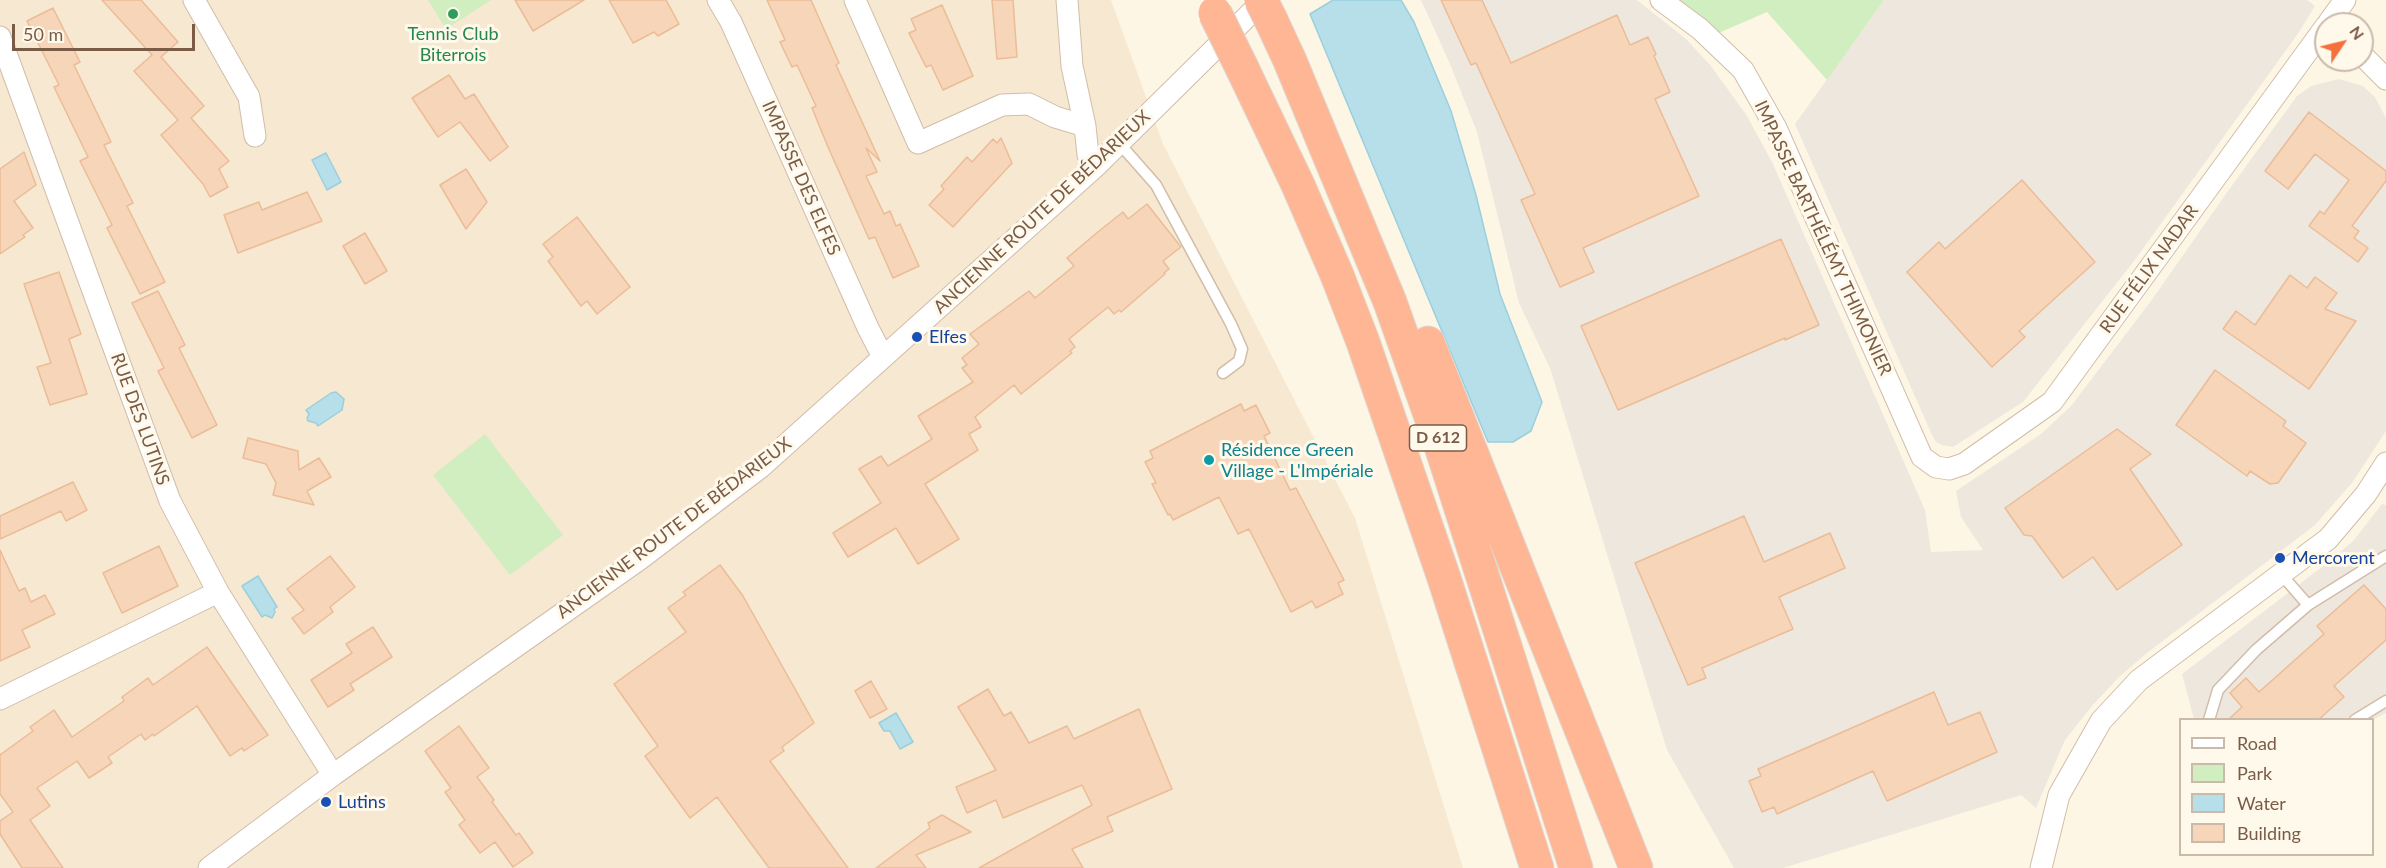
<!DOCTYPE html>
<html>
<head>
<meta charset="utf-8">
<style>
  body { margin:0 }
  #map { position:relative; width:2386px; height:868px; overflow:hidden; background:#fef6e4; font-family:Lato,sans-serif }
  canvas { display:block }
  .legend { position:absolute; left:2179px; top:718px; width:195px; height:138px; box-sizing:border-box; background:#fff9ec; border:2px solid #cabaaa; margin:0; padding:8px 10px; list-style:none; font-size:18px; color:#7a5c46 }
  .legend li { display:flex; align-items:center; gap:12px; height:30px }
  .legend b { width:30px; border:2px solid #cabaaa }
  .north { position:absolute; left:2314px; top:12px; width:60px; height:60px; box-sizing:border-box; background:#fff9ec; border:2px solid #cabaaa; border-radius:50%; rotate:55deg; font-size:16px; font-weight:700; line-height:24px; text-align:center; color:#7a5c46 }
  .north::after { content:''; display:block; margin:auto; width:21px; height:27px; background:#f4713d; clip-path:polygon(50% 0,100% 100%,50% 72%,0 100%) }
  .scale { position:absolute; left:12px; top:24px; width:183px; height:27px; box-sizing:border-box; border:3px solid #7a5c46; border-top:0; padding-left:8px; font-size:18px; line-height:21px; white-space:nowrap; color:#7a5c46; -webkit-text-stroke:4px #fff9ec; paint-order:stroke }
</style>
</head>
<body>
<div id="map">
<canvas width="2386" height="868"></canvas>
<ul class="legend">
<li><b style="height:8px;background:#fff"></b>Road</li>
<li><b style="height:16px;background:#d0eec0"></b>Park</li>
<li><b style="height:16px;background:#b6dfea"></b>Water</li>
<li><b style="height:16px;background:#f7d5b8"></b>Building</li>
</ul>
<div class="north">N</div>
<div class="scale">50 m</div>
</div>
<script>
const c = document.querySelector('canvas').getContext('2d');
c.lineJoin = 'round';
function fillPath(path, color) {
  c.fillStyle = color;
  c.fill(path, 'evenodd');
}
function toPath(rows) {
  const path = new Path2D();
  for (const r of rows) {
    path.moveTo(r[0], r[1]);
    for (let i = 2; i < r.length; i += 2) path.lineTo(r[i], r[i + 1]);
  }
  return path;
}
function stroke(path, color, width, dash) {
  c.strokeStyle = color;
  c.lineWidth = width;
  c.lineCap = dash ? 'butt' : 'round';
  c.setLineDash(dash || []);
  c.stroke(path);
}
function drawText(font, color, halo, rows, align = 'center') {
  c.font = font + ' Lato,sans-serif';
  c.lineWidth = 6;
  c.setLineDash([]);
  c.textBaseline = 'middle';
  c.strokeStyle = halo;
  c.fillStyle = color;
  for (const [text, x, y, turn = 0] of rows) {
    c.save();
    c.translate(x, y);
    c.rotate((+turn || 0) * Math.PI / 180);
    c.textAlign = isNaN(turn) ? turn : align;
    if (halo) c.strokeText(text, 0, 0);
    c.fillText(text, 0, 0);
    c.restore();
  }
}
fillPath(toPath([
  [0,0,1111,0,1163,144,1355,518,1463,868,0,868]
]), '#f7e8d1');
fillPath(toPath([
  [1421,0,1637,0,1686,39,1711,66,1747,116,1773,164,1925,510,1931,552,1983,550,1961,517,1956,491,2041,434,2071,406,2151,301,2228,191,2297,96,2311,86,2339,79,2363,86,2375,97,2386,118,2386,431,2352,483,2315,525,2147,653,2119,677,2092,706,2065,740,2036,808,2021,795,1783,868,1734,868,1667,750,1550,368,1519,303,1477,132,1450,64],
  [1884,0,2307,0,2315,6,2297,35,2134,261,2023,402,1953,447,1942,445,1936,442,1932,435,1795,124],
  [2382,504,2386,505,2386,713,2372,720,2194,719,2182,674,2327,563,2353,541]
]), '#eee7de');
fillPath(toPath([
  [428,0,491,0,446,29],
  [1673,0,1884,0,1827,80,1767,12,1714,35],
  [485,434,563,535,510,575,433,475]
]), '#d0eec0');
const water = toPath([
  [1333,0,1401,0,1414,22,1451,111,1476,195,1500,294,1542,402,1531,431,1513,442,1488,442,1310,14,1333,0],
  [326,153,341,182,327,190,312,160,326,153],
  [336,392,344,399,342,410,318,426,316,423,308,421,307,418,309,414,306,410,331,393,336,392],
  [258,576,277,607,274,609,275,612,272,618,265,615,262,617,242,586,258,576],
  [896,713,913,742,900,749,890,731,884,731,879,723,896,713]
]);
fillPath(water, '#b6dfea');
stroke(water, '#9bcfdd', 1.5);
const building = toPath([
  [102,0,141,0,178,42,161,57,204,106,191,118,229,161,219,169,228,187,210,197,203,184,161,135,178,120,134,71,152,55,102,0],
  [515,0,584,0,533,31,515,0],
  [609,0,666,0,679,24,658,36,654,32,633,43,609,0],
  [767,0,811,0,839,63,836,65,880,161,866,148,877,172,866,176,884,214,890,211,896,226,900,224,919,266,893,278,875,237,869,239,828,147,812,108,816,106,797,65,792,67,780,42,785,40,767,0],
  [992,0,1013,0,1017,57,997,59,992,0],
  [1441,0,1482,0,1511,63,1617,15,1630,45,1648,37,1656,54,1654,56,1670,92,1655,99,1699,196,1583,248,1594,272,1560,287,1521,200,1535,194,1476,63,1471,65,1441,0],
  [942,5,973,76,943,90,931,65,926,67,909,33,916,30,911,19,942,5],
  [53,8,80,62,74,65,111,142,104,145,133,203,127,206,165,282,140,294,107,228,112,225,80,161,88,157,54,87,59,85,27,21,53,8],
  [449,75,465,99,474,94,508,147,490,161,460,122,438,137,412,98,449,75],
  [2309,112,2386,171,2386,181,2352,226,2359,231,2354,238,2368,248,2358,262,2309,226,2320,211,2324,214,2349,180,2315,154,2288,189,2265,171,2309,112],
  [1001,138,1012,163,953,227,929,205,944,189,941,186,967,157,972,162,993,139,997,143,1001,138],
  [24,152,36,185,14,201,33,228,23,235,25,237,0,254,0,169,24,152],
  [466,169,487,202,466,229,440,185,466,169],
  [2022,180,2095,262,2019,331,2025,337,1992,367,1907,272,1939,242,1945,249,2022,180],
  [307,192,322,221,238,253,224,215,259,202,262,210,307,192],
  [1147,204,1181,247,1163,261,1169,269,1164,273,1165,274,1121,312,1119,310,1114,314,1108,307,1069,339,1075,347,1070,351,1072,353,1021,394,1014,385,975,417,981,427,969,434,978,450,925,484,959,539,918,564,896,528,848,557,833,533,881,503,859,469,881,456,888,466,932,439,918,416,973,382,962,368,967,365,962,358,979,344,970,334,1029,291,1035,298,1074,266,1067,258,1099,231,1123,212,1128,219,1147,204],
  [577,217,630,287,597,314,587,301,581,306,548,261,553,257,543,244,577,217],
  [365,233,387,271,365,284,343,246,365,233],
  [1781,239,1819,325,1785,340,1785,338,1618,410,1581,326,1781,239],
  [59,272,81,334,69,339,87,394,50,405,37,367,51,363,24,284,59,272],
  [2290,275,2307,288,2315,277,2337,293,2325,309,2356,321,2309,389,2223,329,2236,311,2255,325,2290,275],
  [158,291,185,345,179,348,217,425,192,438,158,371,164,368,132,303,158,291],
  [2215,370,2286,421,2283,426,2306,443,2278,483,2270,484,2250,471,2247,476,2176,425,2215,370],
  [1241,404,1244,411,1256,405,1270,433,1264,436,1290,490,1296,488,1344,580,1338,583,1343,594,1316,608,1312,601,1291,612,1249,529,1238,534,1219,497,1173,520,1170,514,1168,515,1152,484,1156,483,1145,462,1153,458,1150,451,1241,404],
  [2117,429,2151,454,2130,469,2182,545,2117,590,2093,557,2063,578,2032,536,2024,535,2005,508,2117,429],
  [248,438,298,451,299,470,319,458,331,477,307,491,314,505,273,495,276,483,266,464,243,458,248,438],
  [73,482,87,510,66,521,61,511,0,539,0,516,73,482],
  [1744,516,1764,562,1830,533,1845,568,1779,597,1793,629,1702,668,1706,678,1688,685,1635,563,1744,516],
  [159,546,178,586,122,613,103,573,159,546],
  [0,550,19,591,25,588,31,602,45,595,55,614,22,630,30,647,0,661,0,550],
  [330,556,355,587,330,607,333,612,304,634,292,618,304,610,287,589,330,556],
  [720,565,743,596,814,723,782,747,784,751,770,761,848,868,769,868,717,797,690,818,645,756,658,746,614,684,686,632,668,608,686,595,683,592,720,565],
  [2364,585,2386,609,2386,640,2334,686,2344,697,2318,720,2228,720,2242,707,2230,693,2246,678,2259,692,2324,634,2317,626,2364,585],
  [373,627,392,657,350,684,354,690,328,707,311,680,352,653,346,644,373,627],
  [207,647,268,735,244,751,242,748,230,756,197,706,154,736,153,734,145,740,141,734,108,757,112,763,89,778,77,761,37,788,50,806,30,820,63,868,22,868,0,834,0,821,13,812,0,794,0,755,33,731,30,727,54,710,72,737,124,701,122,697,148,678,153,685,207,647],
  [871,681,887,709,870,718,855,691,871,681],
  [988,689,1004,716,1011,712,1029,743,1067,726,1074,739,1139,709,1172,789,1107,817,1113,831,1072,849,1083,868,979,868,1092,805,1082,785,1003,818,996,800,967,813,956,787,996,770,958,707,988,689],
  [1934,692,1948,725,1980,712,1997,752,1887,801,1873,771,1777,814,1774,807,1762,812,1749,781,1761,776,1758,769,1934,692],
  [459,726,489,768,477,777,494,800,492,802,516,835,519,833,533,853,513,867,495,842,480,853,459,825,465,820,445,792,451,788,425,751,459,726],
  [942,815,971,832,916,855,926,868,876,868,930,828,928,823,942,815]
]);
fillPath(building, '#f7d5b8');
stroke(building, '#ebbc97', 1.5);
const lane = toPath([
  [1119,143,1156,185,1231,324,1242,349,1239,361,1223,373],
  [2281,574,2308,605],
  [2209,720,2218,690,2256,650,2308,605,2386,556],
  [2355,720,2386,701]
]);
const street = toPath([
  [194,0,249,97,255,136],
  [718,0,731,22,868,328,883,357],
  [855,0,918,143,1002,105,1029,104,1055,117,1085,126],
  [1067,0,1072,66,1085,126,1088,155,1095,167],
  [1661,0,1700,29,1743,70,1776,128,1922,457,1936,467,1949,469,1964,464,2052,402,2326,26],
  [2331,24,2329,22,2345,0],
  [0,37,170,501,218,592,333,775],
  [2362,55,2386,79],
  [0,699,218,592],
  [209,868,333,775,640,559,761,467,1095,167,1264,0],
  [2041,868,2059,795,2101,721,2139,680,2328,539,2366,494,2386,463]
]);
const highway = toPath([
  [1271,20,1290,61,1390,302,1438,437,1576,868],
  [1242,68,1298,185,1337,275,1363,342,1444,578,1537,868],
  [1428,343,1636,868]
]);
stroke(lane, '#d1bda8', 13);
stroke(street, '#d1bda8', 23);
stroke(highway, '#dfd8d3', 35);
stroke(lane, '#fff', 10);
stroke(street, '#fff', 21);
stroke(highway, '#feb694', 33);
const highwayBridge = toPath([
  [1261,0,1271,20],
  [1215,13,1242,68]
]);
stroke(highwayBridge, '#dfd8d3', 35, []);
stroke(highwayBridge, '#feb694', 33);
for (const [x, y, r, color] of [
  [453,14,6,"#2e9e5b"],
  [917,337,6,"#1a4fb4"],
  [1209,460,6,"#0f9aa8"],
  [2280,558,6,"#1a4fb4"],
  [326,802,6,"#1a4fb4"]
]) {
  const dot = new Path2D();
  dot.arc(x, y, r, 0, 2 * Math.PI);
  c.fillStyle = color;
  c.fill(dot);
  stroke(dot, '#fff9ec', 2);
}
for (const [x, y, w] of [
  [1438,438,57]
]) {
  const box = new Path2D();
  box.roundRect(x - w / 2, y - 13, w, 26, 4.5);
  c.fillStyle = '#fff9ec';
  c.fill(box);
  stroke(box, '#7a5c46', 1.5);
}
drawText('bold 16px', '#7a5c46', null, [
  ["D 612",1438,438]
]);
drawText('18px', '#27864d', '#fff9ec', [
  ["Tennis Club",453,34],
  ["Biterrois",453,55]
]);
drawText('18px', '#7a5c46', '#fff9ec', [
  ["IMPASSE DES ELFES",801,178,66],
  ["ANCIENNE ROUTE DE BÉDARIEUX",1042,212,-43],
  ["IMPASSE BARTHÉLÉMY THIMONIER",1823,238,65],
  ["RUE FÉLIX NADAR",2149,269,-54],
  ["RUE DES LUTINS",140,419,70],
  ["ANCIENNE ROUTE DE BÉDARIEUX",674,528,-37]
]);
drawText('18px', '#164399', '#fff9ec', [
  ["Elfes",929,337],
  ["Mercorent",2292,558],
  ["Lutins",338,802]
], 'left');
drawText('18px', '#0d838f', '#fff9ec', [
  ["Résidence Green",1221,450],
  ["Village - L'Impériale",1221,471]
], 'left');
</script>
</body>
</html>
